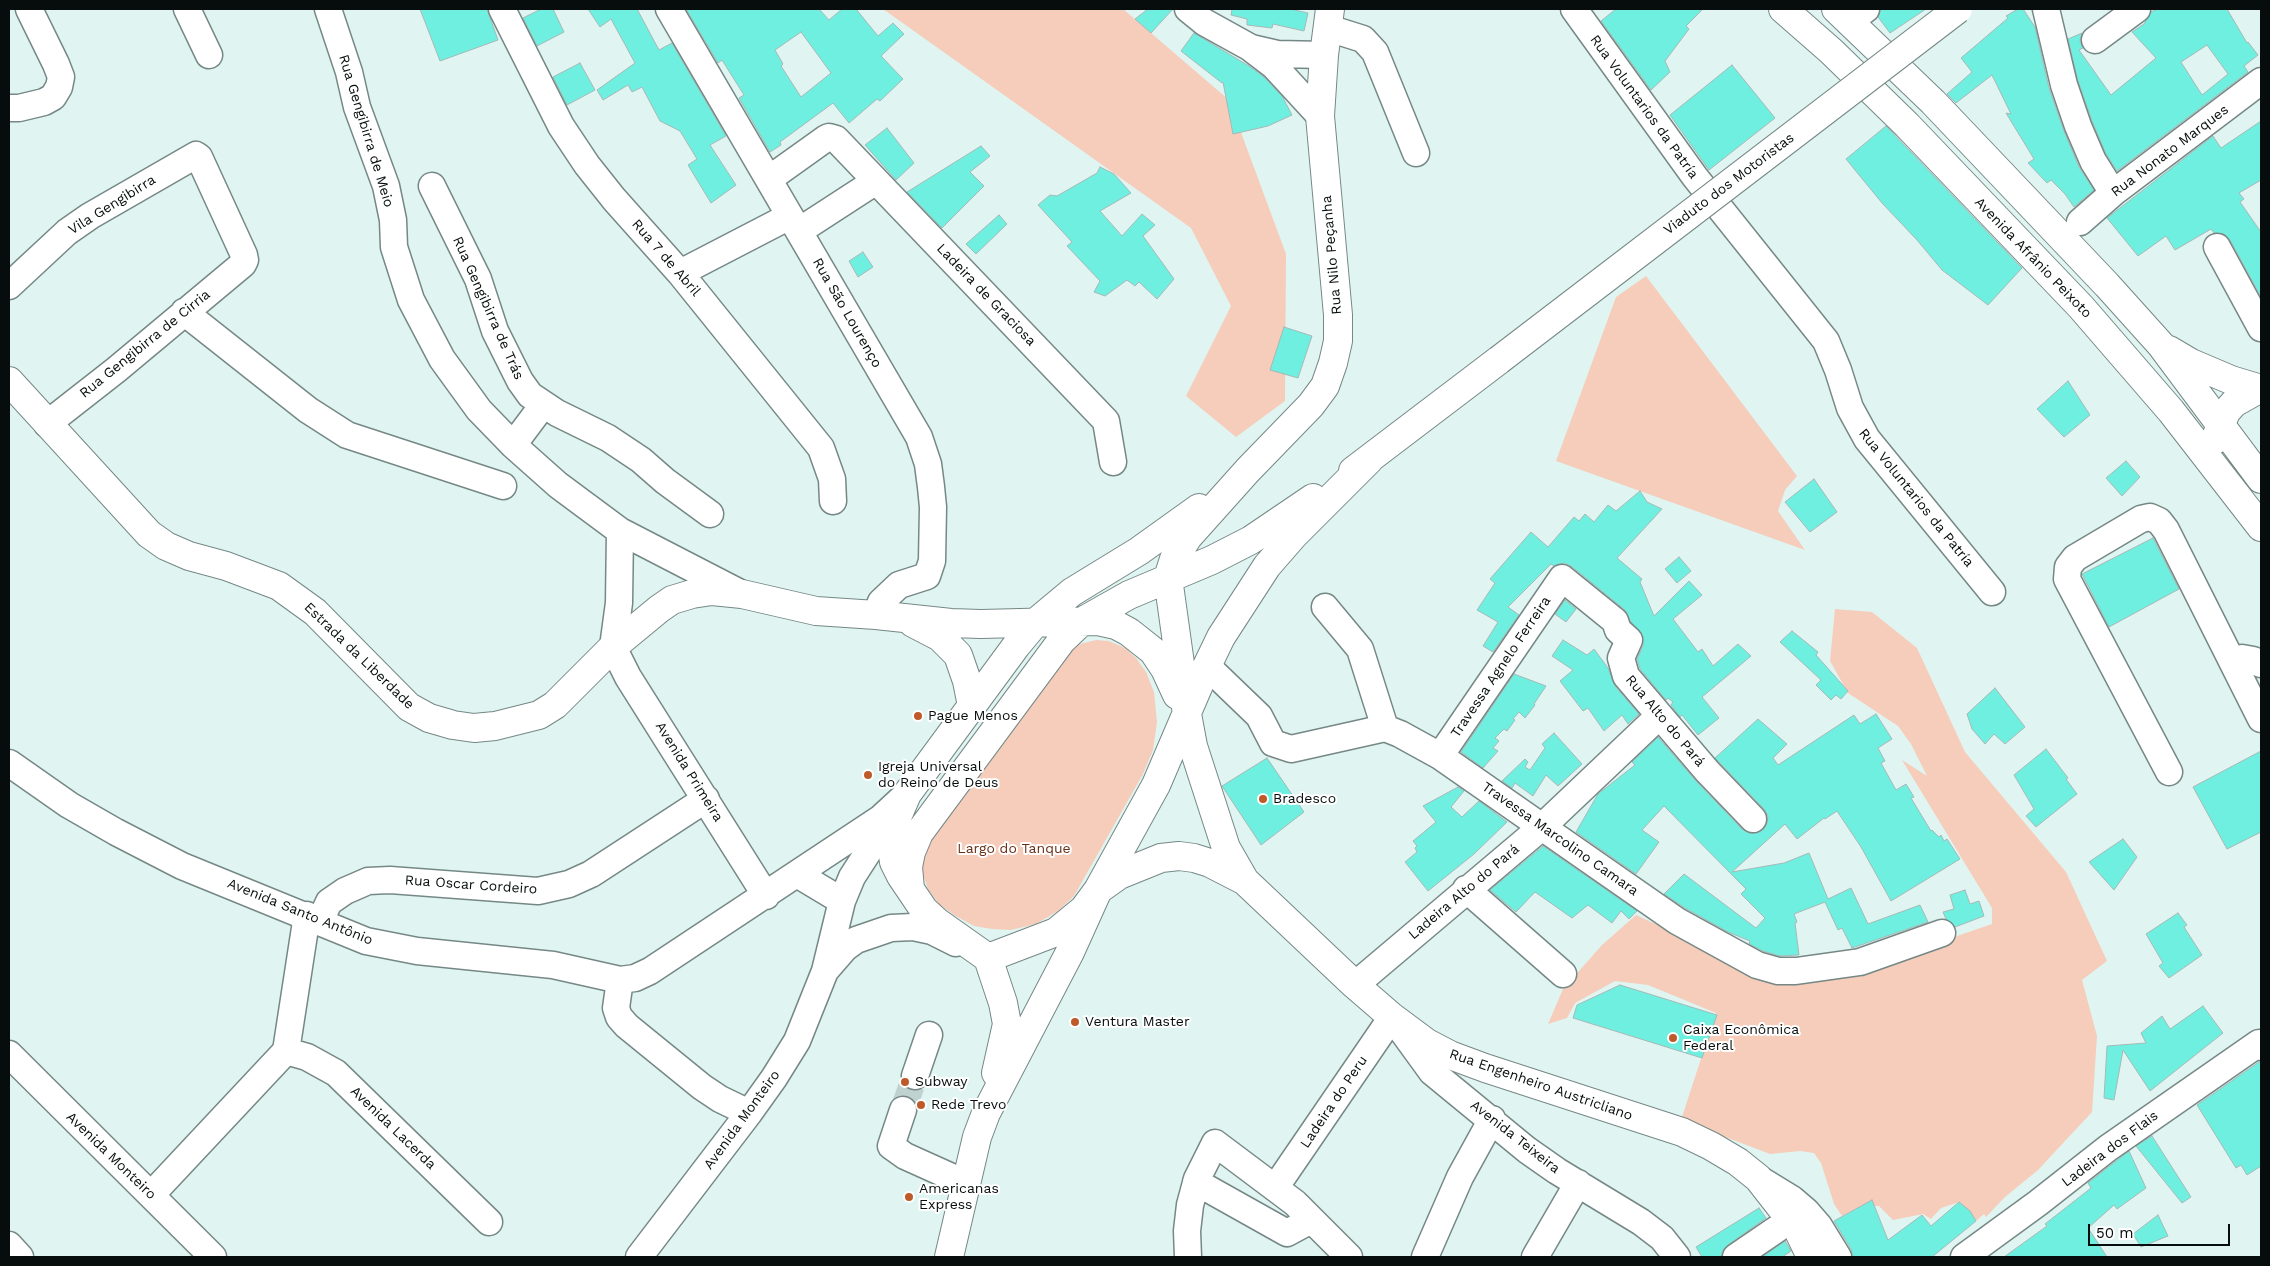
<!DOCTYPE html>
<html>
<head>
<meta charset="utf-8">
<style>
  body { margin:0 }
  #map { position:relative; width:2270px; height:1266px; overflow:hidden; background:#e0f5f2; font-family:"Work Sans",sans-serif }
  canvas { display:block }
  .frame { position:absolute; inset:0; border:10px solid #060d0c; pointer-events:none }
  .scale { position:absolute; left:2088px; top:1224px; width:142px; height:22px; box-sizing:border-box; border:2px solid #060d0c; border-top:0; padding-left:6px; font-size:15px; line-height:18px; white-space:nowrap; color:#060d0c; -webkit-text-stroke:4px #fff; paint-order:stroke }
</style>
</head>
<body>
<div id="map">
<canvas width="2270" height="1266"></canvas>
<div class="frame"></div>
<div class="scale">50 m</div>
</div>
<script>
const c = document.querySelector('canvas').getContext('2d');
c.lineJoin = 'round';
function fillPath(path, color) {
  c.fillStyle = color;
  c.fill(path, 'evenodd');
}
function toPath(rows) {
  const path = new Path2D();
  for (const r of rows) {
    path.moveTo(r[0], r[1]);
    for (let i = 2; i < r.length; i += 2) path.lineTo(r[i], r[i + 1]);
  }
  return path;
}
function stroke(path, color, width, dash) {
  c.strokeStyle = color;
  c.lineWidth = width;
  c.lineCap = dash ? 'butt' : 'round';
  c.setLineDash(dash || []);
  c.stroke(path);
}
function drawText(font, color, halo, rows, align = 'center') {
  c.font = font + ' "Work Sans",sans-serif';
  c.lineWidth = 4;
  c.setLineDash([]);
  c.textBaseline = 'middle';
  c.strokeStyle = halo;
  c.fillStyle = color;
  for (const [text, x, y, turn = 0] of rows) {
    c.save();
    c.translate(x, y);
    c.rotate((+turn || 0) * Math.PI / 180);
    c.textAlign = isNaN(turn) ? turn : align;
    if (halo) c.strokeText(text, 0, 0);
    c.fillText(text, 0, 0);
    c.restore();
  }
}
fillPath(toPath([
  [883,9,1123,9,1229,100,1286,254,1285,401,1236,437,1186,396,1231,306,1191,228],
  [1646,276,1797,476,1785,490,1778,511,1805,550,1556,461,1616,297],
  [1835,609,1872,612,1917,648,1965,752,2066,872,2107,961,2082,980,2097,1036,2092,1112,2038,1170,2005,1197,1986,1217,1984,1214,1976,1221,1959,1202,1941,1208,1931,1219,1923,1214,1893,1220,1879,1206,1868,1206,1859,1207,1842,1216,1834,1204,1821,1163,1814,1153,1800,1151,1770,1154,1681,1120,1716,1013,1648,985,1615,981,1575,1003,1567,1018,1548,1024,1563,989,1602,945,1636,915,1675,933,1785,975,1954,937,1992,924,1992,908,1902,760,1927,776,1911,744,1898,726,1848,693,1830,661],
  [1096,640,1109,641,1125,648,1136,658,1146,672,1154,692,1157,722,1153,750,1143,774,1074,896,1058,911,1036,924,1011,930,992,929,974,926,954,915,939,904,928,889,921,869,923,852,933,833,1066,655,1080,644]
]), '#f6ccba');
const building = toPath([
  [420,9,487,9,498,40,440,61,420,9],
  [541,9,553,9,564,32,537,46,523,18,541,9],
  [588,9,637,9,659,50,672,43,726,136,710,145,736,185,711,203,688,165,697,159,680,131,660,121,642,87,632,92,628,85,603,100,597,90,635,63,611,19,600,27,588,9],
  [686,9,819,9,829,20,842,9,856,9,878,36,893,23,904,34,881,56,903,79,880,101,877,99,849,123,833,103,780,142,781,145,770,152,739,98,744,95,722,60,718,63,686,9],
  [801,32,831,73,801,97,781,66,783,64,775,50,801,32],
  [1148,9,1173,9,1151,33,1135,19,1148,9],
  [1232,9,1290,9,1308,13,1304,31,1273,24,1272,28,1247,25,1247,19,1231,15,1232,9],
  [1616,9,1703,9,1686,26,1689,29,1665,61,1670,72,1651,90,1601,21,1616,9],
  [1881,9,1926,9,1890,33,1878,17,1881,9],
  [2018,9,2023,9,2035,27,2049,88,2064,131,2079,167,2094,190,2074,207,2065,194,2051,180,2047,183,2028,163,2034,159,2006,113,2011,114,1992,75,1956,103,1947,94,1972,72,1961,58,2008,18,2006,16,2018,9],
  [2157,9,2227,9,2247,43,2248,42,2258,55,2244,66,2248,72,2117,171,2106,154,2092,121,2078,81,2068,39,2082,33,2080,41,2083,48,2079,50,2111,95,2156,58,2132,32,2144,24,2151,12,2157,9],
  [2207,45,2228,74,2202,95,2181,62,2207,45],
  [1194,33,1249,66,1264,77,1282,96,1292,115,1268,126,1233,134,1223,82,1222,83,1181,51,1194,33],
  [580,63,595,90,567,105,553,77,580,63],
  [1732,65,1775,118,1709,170,1670,115,1732,65],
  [2261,121,2261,180,2239,193,2244,199,2240,202,2261,232,2261,297,2230,240,2224,234,2214,233,2211,229,2175,250,2166,236,2138,256,2107,218,2213,136,2221,148,2261,121],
  [1886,126,2022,268,1988,305,1942,270,1917,240,1882,203,1846,159,1886,126],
  [887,128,914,163,896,180,865,145,887,128],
  [981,146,990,156,970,172,984,186,942,228,907,192,981,146],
  [1100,167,1114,174,1131,193,1100,211,1122,236,1142,214,1155,225,1143,236,1174,279,1157,299,1139,282,1135,286,1127,280,1105,296,1094,292,1100,281,1067,246,1072,242,1038,205,1050,195,1057,196,1097,173,1100,167],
  [999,215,1007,224,976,254,966,244,999,215],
  [863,252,873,267,858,277,849,261,863,252],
  [1284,327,1312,336,1298,378,1270,370,1284,327],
  [2068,381,2090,415,2064,437,2037,409,2068,381],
  [2126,461,2140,477,2122,496,2106,478,2126,461],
  [1814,479,1837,512,1810,532,1785,502,1814,479],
  [1640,491,1647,502,1662,509,1617,558,1642,579,1640,582,1654,616,1689,581,1702,595,1673,619,1698,652,1702,649,1713,666,1738,644,1751,656,1702,697,1719,718,1698,735,1682,715,1680,717,1671,705,1673,702,1668,698,1666,700,1640,669,1637,659,1643,646,1643,636,1631,622,1625,610,1571,566,1564,563,1554,566,1551,564,1508,607,1519,615,1493,652,1483,646,1498,622,1477,610,1495,583,1490,579,1531,532,1548,547,1574,517,1579,521,1585,514,1594,522,1608,505,1616,511,1640,491],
  [2153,538,2179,589,2109,627,2082,574,2153,538],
  [1679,557,1691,571,1677,583,1665,569,1679,557],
  [1565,600,1576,609,1566,622,1555,614,1565,600],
  [1792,631,1818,652,1816,655,1848,691,1841,699,1836,695,1831,700,1816,685,1821,680,1780,642,1792,631],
  [1563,640,1587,655,1594,649,1608,668,1615,686,1639,714,1628,724,1622,715,1604,731,1588,708,1583,711,1560,681,1573,670,1552,656,1563,640],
  [1514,674,1546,686,1534,704,1535,705,1525,718,1519,712,1513,719,1515,720,1507,731,1504,729,1495,738,1499,741,1493,748,1498,751,1483,768,1461,752,1514,674],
  [1995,688,2025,727,2005,744,1994,734,1985,744,1972,729,1967,714,1995,688],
  [1876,714,1892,739,1878,748,1885,761,1881,763,1896,790,1906,784,1914,797,1911,798,1931,831,1932,830,1939,837,1941,835,1944,841,1947,839,1960,859,1891,901,1861,847,1837,811,1825,819,1824,818,1797,839,1785,824,1732,872,1784,863,1809,853,1828,899,1851,888,1868,924,1920,905,1928,922,1852,948,1842,928,1838,930,1825,902,1794,914,1797,922,1795,923,1799,955,1780,956,1763,951,1749,944,1750,941,1728,932,1685,908,1664,894,1684,874,1756,928,1765,918,1741,894,1746,889,1664,806,1642,830,1659,842,1636,874,1576,832,1598,794,1635,765,1632,762,1658,737,1696,781,1742,829,1749,833,1757,833,1764,829,1767,823,1768,816,1764,809,1715,758,1758,719,1787,744,1773,758,1778,765,1854,715,1860,724,1876,714],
  [1554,733,1582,764,1558,786,1546,775,1533,796,1515,783,1512,788,1502,781,1525,759,1528,762,1525,767,1530,770,1545,748,1542,744,1554,733],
  [2046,749,2068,778,2066,779,2077,794,2036,827,2026,816,2034,809,2014,775,2046,749],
  [2261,751,2261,832,2227,849,2193,787,2261,751],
  [1267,758,1304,812,1261,845,1222,786,1267,758],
  [1458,787,1464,791,1451,807,1462,817,1479,801,1507,822,1474,854,1428,891,1405,862,1417,852,1415,848,1417,846,1413,841,1436,822,1423,806,1458,787],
  [2123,839,2137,857,2114,890,2089,862,2123,839],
  [1543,846,1637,911,1629,919,1621,911,1612,923,1588,905,1572,918,1535,892,1516,912,1490,890,1543,846],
  [1965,890,1970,904,1979,901,1984,916,1955,927,1946,919,1943,912,1954,909,1950,895,1965,890],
  [2178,913,2187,925,2184,927,2202,955,2169,978,2159,966,2163,963,2146,934,2178,913],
  [1620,985,1717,1015,1702,1058,1573,1018,1577,1005,1620,985],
  [2203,1006,2223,1033,2150,1091,2123,1050,2114,1100,2104,1098,2107,1046,2146,1043,2141,1033,2162,1016,2170,1029,2203,1006],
  [2259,1062,2261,1062,2261,1166,2247,1175,2241,1165,2236,1168,2197,1105,2259,1062],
  [2152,1136,2191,1197,2182,1203,2136,1146,2152,1136],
  [2129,1151,2146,1188,2117,1209,2114,1205,2088,1228,2107,1257,2004,1257,2047,1226,2045,1224,2091,1188,2088,1183,2129,1151],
  [1872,1200,1888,1240,1922,1215,1931,1226,1959,1202,1970,1211,1976,1221,1932,1257,1853,1257,1851,1249,1834,1221,1872,1200],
  [1759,1208,1766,1218,1728,1245,1723,1250,1721,1257,1702,1257,1696,1247,1759,1208],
  [2158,1215,2168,1236,2141,1247,2133,1234,2158,1215],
  [1785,1241,1791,1251,1782,1257,1762,1257,1785,1241]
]);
fillPath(building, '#6fefe0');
stroke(building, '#a5b9b6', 1);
stroke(toPath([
  [903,1110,915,1076]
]), '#bfd2d0', 26, [26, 13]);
const minor = toPath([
  [187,9,209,55],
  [328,9,349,72,357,107,386,186,393,220,394,247,411,300,442,359,479,410,513,445,558,485,620,531,742,594],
  [502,9,561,126,587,165,614,199,680,273,821,448,832,479,833,501],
  [669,9,919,437,928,464,931,487,933,507,932,561,927,576,899,585,881,602,876,615],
  [1188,9,1204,22,1251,48,1277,54,1324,55],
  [1574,9,1695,177,1826,341,1838,370,1850,408,1867,439,1992,592],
  [2046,9,2064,85,2078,126,2093,161,2113,193],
  [1849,22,1866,9],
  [1328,28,1363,39,1375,52,1416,153],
  [2095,40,2137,9],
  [1253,50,1274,66,1320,116],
  [9,108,19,108,44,102,53,97,59,87,61,77,56,64,29,9],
  [769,179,825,139,829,137,836,139,1106,421,1113,462],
  [432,186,478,279,495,331,520,381,530,395,557,413,608,438,641,460,665,481,710,514],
  [2080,222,2113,193,2261,81],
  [799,231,876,181],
  [2217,247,2261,328],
  [680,273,790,216],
  [9,286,67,232,90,216,196,155,199,157,244,255,245,260,243,264,116,370,47,424],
  [184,312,308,410,347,435,503,486],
  [513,445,543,405],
  [620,531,619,603,613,647,628,677,766,896],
  [1325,607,1360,649,1385,728],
  [2232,661,2242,658,2253,660,2261,664],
  [1207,666,1259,716,1273,743,1291,749,1385,728,1400,734,1440,756,1677,921,1757,965,1778,971,1796,971,1860,962,1942,933],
  [1440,756,1562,578,1615,621,1618,630,1629,640,1621,658,1626,676,1707,771,1753,819],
  [9,763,69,805,116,832,182,866,366,941,417,951,553,965,620,980,635,978,650,971,881,818,907,794],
  [2169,772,2067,579,2068,567,2075,558,2141,519,2150,517,2159,521,2166,530,2261,719],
  [797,874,842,901],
  [1466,889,1563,974],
  [320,921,329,902,345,891,368,881,390,880,538,891,569,884,591,874,706,799],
  [825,971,845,948,856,940,891,928,913,927,932,931,956,943],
  [620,980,616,1008,619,1017,627,1026,702,1087,720,1099,749,1113],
  [1355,985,1543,826,1659,716],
  [286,1051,307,1057,336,1073,489,1222],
  [286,1051,307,915],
  [9,1054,213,1257],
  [915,1076,929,1035],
  [903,1110,891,1146,905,1156,965,1183],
  [1761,1180,1792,1199,1806,1211,1819,1226,1838,1257],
  [1196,1182,1287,1233,1311,1220],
  [1275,1188,1392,1017,1432,1072,1527,1150,1557,1171,1641,1222,1662,1238,1677,1257],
  [151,1195,286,1051],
  [9,1245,20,1257],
  [639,1257,749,1113,774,1078,797,1041,825,971,842,901,852,877,890,818],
  [1188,1257,1187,1231,1190,1205,1197,1179,1215,1143,1295,1203,1349,1257],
  [1425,1257,1460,1177,1492,1119],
  [1535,1257,1578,1183],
  [1736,1257,1777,1229],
  [1964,1257,2038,1203,2108,1148,2259,1043,2261,1047]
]);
const major = toPath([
  [1330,9,1324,55,1320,116,1338,315,1338,341,1333,363,1325,386,1311,405,1248,470,1188,537,1174,559,1168,578,1187,714,1193,746,1226,848,1245,881,1355,985,1392,1017,1427,1043,1450,1055,1485,1068,1682,1132,1711,1146,1738,1162,1758,1178,1797,1228,1811,1257],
  [1783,9,1831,51,1907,125,2081,307,2171,411,2261,527],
  [1836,9,1933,102,2107,285,2161,345,2261,479],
  [2169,350,2191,363,2231,380,2261,389],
  [9,381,149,534,166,546,189,556,226,566,279,586,315,612,409,707,429,718,453,725,474,728,495,726,539,715,555,705,613,647,659,609,672,600,692,594,712,591,742,594,816,611,876,615,951,623,981,624,1098,621,1116,625,1129,632,1153,651,1165,669,1177,695],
  [2215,440,2226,412,2234,403,2259,389],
  [1353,471,1499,360],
  [913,623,940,637,958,655,967,681,972,706],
  [910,889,908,867,911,852,919,833,1062,640,1081,622,1129,595,1212,560,1251,540,1313,498],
  [988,958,937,922,924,910,901,876,894,862,891,842,895,822,907,794,1016,646,1036,622,1072,592,1139,551,1199,508],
  [988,958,1056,932,1084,909,1098,890,1119,875,1161,858,1179,856,1194,858,1210,863,1245,881],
  [988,958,1003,1003,1007,1024,996,1073],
  [949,1257,977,1137,986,1113,1070,952,1098,890,1156,785,1207,666,1221,637,1267,566,1294,535,1369,460]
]);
stroke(minor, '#758885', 29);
stroke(major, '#758885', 30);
stroke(minor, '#fff', 26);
stroke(major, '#fff', 28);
const majorBridge = toPath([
  [1499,360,1958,9]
]);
stroke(majorBridge, '#758885', 30, []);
stroke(majorBridge, '#fff', 28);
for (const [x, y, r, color] of [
  [918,716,5,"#be5929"],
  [868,775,5,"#be5929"],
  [1263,799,5,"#be5929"],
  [1075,1022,5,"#be5929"],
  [1673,1038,5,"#be5929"],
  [905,1082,5,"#be5929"],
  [921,1105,5,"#be5929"],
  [909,1197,5,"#be5929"]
]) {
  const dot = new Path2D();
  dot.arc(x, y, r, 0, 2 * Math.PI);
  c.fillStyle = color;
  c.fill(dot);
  stroke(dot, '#fff', 2);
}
drawText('14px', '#060d0c', '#fff', [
  ["Rua Voluntarios da Patría",1644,107,54],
  ["Rua Gengibirra de Meio",366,131,73],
  ["Rua Nonato Marques",2170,151,-37],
  ["Viaduto dos Motoristas",1729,184,-37],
  ["Vila Gengibirra",112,205,-32],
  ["Rua Nilo Peçanha",1332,255,-95],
  ["Rua 7 de Abril",666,258,49],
  ["Avenida Afrânio Peixoto",2033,258,46],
  ["Ladeira de Graciosa",986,295,46],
  ["Rua Gengibirra de Trás",488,308,66],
  ["Rua São Lourenço",847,313,60],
  ["Rua Gengibirra de Cirria",145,344,-39],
  ["Rua Voluntarios da Patría",1916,498,51],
  ["Estrada da Liberdade",359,656,44],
  ["Travessa Agnelo Ferreira",1501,667,-56],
  ["Rua Alto do Pará",1665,721,50],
  ["Avenida Primeira",689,772,58],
  ["Travessa Marcolino Camara",1560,839,35],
  ["Rua Oscar Cordeiro",471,885,4],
  ["Ladeira Alto do Pará",1464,892,-40],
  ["Avenida Santo Antônio",300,912,22],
  ["Rua Engenheiro Austricliano",1541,1085,19],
  ["Ladeira do Peru",1334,1102,-56],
  ["Avenida Monteiro",742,1120,-54],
  ["Avenida Lacerda",393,1128,44],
  ["Avenida Teixeira",1515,1137,38],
  ["Ladeira dos Flais",2110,1149,-37],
  ["Avenida Monteiro",111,1156,44]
]);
drawText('14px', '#060d0c', '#fff', [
  ["Pague Menos",928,716],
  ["Igreja Universal",878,767],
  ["do Reino de Deus",878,783],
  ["Bradesco",1273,799],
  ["Ventura Master",1085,1022],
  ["Caixa Econômica",1683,1030],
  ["Federal",1683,1046],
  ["Subway",915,1082],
  ["Rede Trevo",931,1105],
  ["Americanas",919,1189],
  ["Express",919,1205]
], 'left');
drawText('14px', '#683017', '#fff', [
  ["Largo do Tanque",1014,849]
]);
</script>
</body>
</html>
